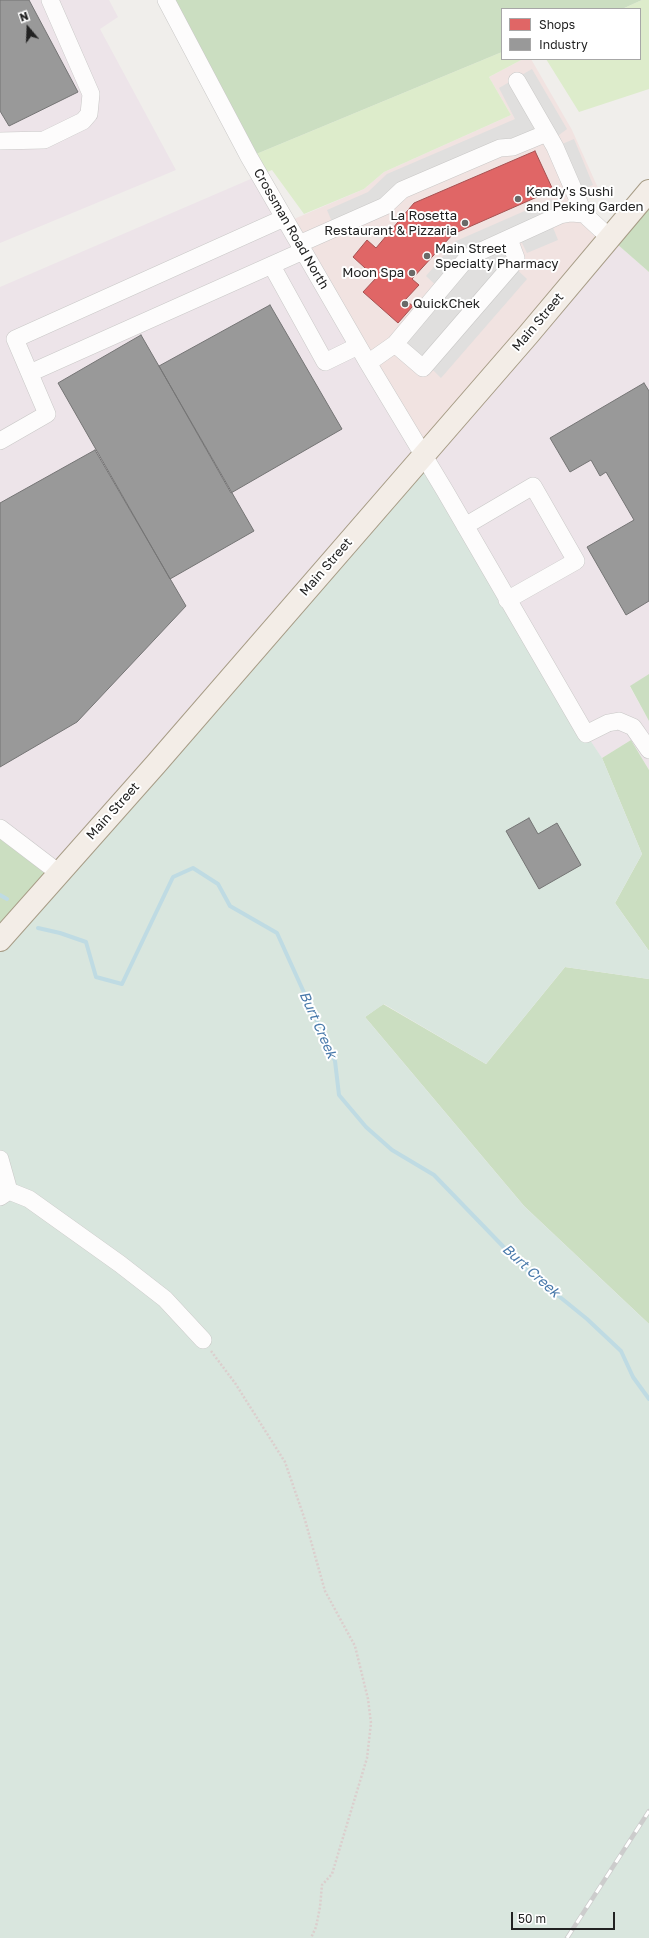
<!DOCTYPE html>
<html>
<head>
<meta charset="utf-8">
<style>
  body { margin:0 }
  #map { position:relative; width:649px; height:1938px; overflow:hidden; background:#f0eeeb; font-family:"Golos Text",sans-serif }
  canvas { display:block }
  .legend { position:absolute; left:501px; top:8px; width:140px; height:52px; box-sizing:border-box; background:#fff; border:1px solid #a7a7a7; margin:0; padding:5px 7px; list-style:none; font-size:12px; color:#222 }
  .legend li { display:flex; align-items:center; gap:8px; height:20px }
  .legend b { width:20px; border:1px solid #a7a7a7 }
  .north { position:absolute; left:8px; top:8px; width:40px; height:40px; -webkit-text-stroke:3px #fff; paint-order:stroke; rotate:341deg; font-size:11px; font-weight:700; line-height:16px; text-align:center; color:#222 }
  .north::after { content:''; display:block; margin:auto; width:14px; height:18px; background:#222; clip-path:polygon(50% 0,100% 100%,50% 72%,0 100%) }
  .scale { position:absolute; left:511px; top:1912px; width:104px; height:18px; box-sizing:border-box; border:2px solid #222; border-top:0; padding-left:5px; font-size:12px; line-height:14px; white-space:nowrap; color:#222; -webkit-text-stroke:3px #fff; paint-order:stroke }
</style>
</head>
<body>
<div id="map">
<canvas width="649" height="1938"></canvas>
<ul class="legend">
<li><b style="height:11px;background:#e06666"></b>Shops</li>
<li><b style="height:11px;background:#999"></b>Industry</li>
</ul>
<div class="north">N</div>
<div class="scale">50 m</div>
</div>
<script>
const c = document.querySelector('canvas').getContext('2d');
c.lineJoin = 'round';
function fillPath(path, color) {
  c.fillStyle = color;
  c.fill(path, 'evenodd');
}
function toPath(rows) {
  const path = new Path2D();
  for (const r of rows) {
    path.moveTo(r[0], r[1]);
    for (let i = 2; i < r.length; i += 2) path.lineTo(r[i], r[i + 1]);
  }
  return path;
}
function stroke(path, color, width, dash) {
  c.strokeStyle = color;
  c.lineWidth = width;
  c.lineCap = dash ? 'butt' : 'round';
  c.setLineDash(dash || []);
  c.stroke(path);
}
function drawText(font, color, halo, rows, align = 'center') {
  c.font = font + ' "Golos Text",sans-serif';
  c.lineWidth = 4;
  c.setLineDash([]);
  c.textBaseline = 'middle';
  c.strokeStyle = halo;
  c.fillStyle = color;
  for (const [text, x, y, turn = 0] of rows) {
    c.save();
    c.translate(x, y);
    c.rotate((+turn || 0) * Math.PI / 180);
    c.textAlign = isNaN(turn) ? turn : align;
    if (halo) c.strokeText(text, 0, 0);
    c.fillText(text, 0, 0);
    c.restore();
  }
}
fillPath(toPath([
  [523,59,531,59,572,130,598,188,577,197,609,237,423,455,287,222,364,189,384,172,511,115,489,77]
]), '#f1e3e1');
fillPath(toPath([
  [0,0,109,0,118,17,100,29,176,170,0,243],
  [260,175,423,454,609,237,649,272,649,674,630,687,649,721,649,770,631,740,602,758,586,734,59,873,0,828,0,287]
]), '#ede4e9');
fillPath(toPath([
  [642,0,649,0,649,89,579,112,546,59,640,59,640,9,622,9],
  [502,52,502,59,523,59,489,77,511,115,384,172,364,189,304,214,272,170,260,175,249,157]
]), '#ddeccb');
fillPath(toPath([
  [166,0,642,0,622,9,502,9,502,52,249,157],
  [649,191,649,272,609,237],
  [649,674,649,721,630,686],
  [631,740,649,770,649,951,615,903,642,854,602,758],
  [0,828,59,873,0,940],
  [565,967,649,979,649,1324,524,1206,365,1017,383,1004,486,1064]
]), '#cbdec1');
fillPath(toPath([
  [423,455,586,734,602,758,642,854,615,903,649,951,649,979,565,967,486,1064,384,1004,365,1017,524,1206,649,1324,649,1938,0,1938,0,940]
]), '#d9e6de');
fillPath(toPath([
  [532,69,567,129,551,141,547,133,335,229,327,210,368,192,387,174,515,119,499,88],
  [574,139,593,185,575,193,555,147],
  [552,199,560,215,550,220,558,240,527,253,518,235,512,265,527,279,441,378,427,364,395,344,441,290,426,276,456,241]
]), '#e0dfde');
const shops = toPath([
  [535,151,553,190,453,234,412,279,419,285,405,300,413,306,398,323,363,292,376,278,353,257,367,240,376,248,414,203,535,151]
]);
fillPath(shops, '#e06666');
stroke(shops, '#a75252', 1);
const industry = toPath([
  [0,0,29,0,78,92,9,126,0,111,0,0],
  [270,305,342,429,231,493,159,366,270,305],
  [141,335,254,531,170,579,58,383,141,335],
  [644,383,649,391,649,601,626,615,587,547,634,520,606,472,600,476,591,460,570,472,550,438,644,383],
  [95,450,186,606,77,722,0,767,0,503,95,450],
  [529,818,538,834,557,823,581,865,539,889,506,831,529,818]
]);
fillPath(industry, '#999');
stroke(industry, '#757575', 1);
stroke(toPath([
  [0,895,7,899],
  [38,928,60,933,86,942,96,977,122,984,173,877,193,868,218,884,230,906,277,933,335,1061,339,1095,366,1127,392,1150,434,1175,523,1267,587,1319,621,1351,633,1377,649,1399]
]), '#bfdbe3', 4);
const minor = toPath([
  [166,0,249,157,368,363,445,491,586,734,608,723,619,721,633,727,649,750],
  [517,81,547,133],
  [0,141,44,140,83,121,89,114,91,94,50,0],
  [584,214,609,237],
  [299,244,385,206,402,190,500,148,513,147,547,133,555,147,584,214,571,213,560,215,468,257,395,344,368,363],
  [272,266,325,362,358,346],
  [395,344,423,368,512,265,516,258,509,239],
  [30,373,303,251],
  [0,441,47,414,15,339,284,218],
  [465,526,533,486,576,561,507,600],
  [0,828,59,873],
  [0,1159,9,1191],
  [0,1197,9,1191,29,1199,120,1264,165,1299,203,1340]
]);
const major = toPath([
  [0,940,156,764,528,335,649,191]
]);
stroke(minor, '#c9c8c7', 18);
stroke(major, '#a79c86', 24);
stroke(toPath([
  [211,1351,235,1383,285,1462,305,1520,325,1591,355,1646,368,1699,371,1723,367,1758,332,1874,322,1885,320,1907,316,1927,311,1938]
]), '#dccecd', 2.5, [2, 2]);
stroke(minor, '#fdfcfc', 17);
stroke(major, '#f3ede7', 22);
const rail = toPath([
  [567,1938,649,1811]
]);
stroke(rail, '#ccc', 4.5);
stroke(rail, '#fff', 3, [9]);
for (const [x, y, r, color] of [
  [518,199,4,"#6a6968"],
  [465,223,4,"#6a6968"],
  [427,256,4,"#6a6968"],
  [412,273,4,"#6a6968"],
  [405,304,4,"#6a6968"]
]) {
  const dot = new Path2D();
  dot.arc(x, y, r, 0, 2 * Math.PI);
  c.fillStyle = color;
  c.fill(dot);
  stroke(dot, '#fff', 1.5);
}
drawText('13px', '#222', '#fff', [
  ["Kendy's Sushi",526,192],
  ["and Peking Garden",526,207],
  ["La Rosetta",457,216,"right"],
  ["Restaurant & Pizzaria",457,231,"right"],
  ["Main Street",435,249],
  ["Specialty Pharmacy",435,264],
  ["Moon Spa",404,273,"right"],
  ["QuickChek",413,304]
], 'left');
drawText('13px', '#222', '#fff', [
  ["Crossman Road North",291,229,60],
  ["Main Street",538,322,-50],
  ["Main Street",326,567,-49],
  ["Main Street",113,811,-48]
]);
drawText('italic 14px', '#4a7aab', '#fff', [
  ["Burt Creek",318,1025,66],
  ["Burt Creek",531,1271,42]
]);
</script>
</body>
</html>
